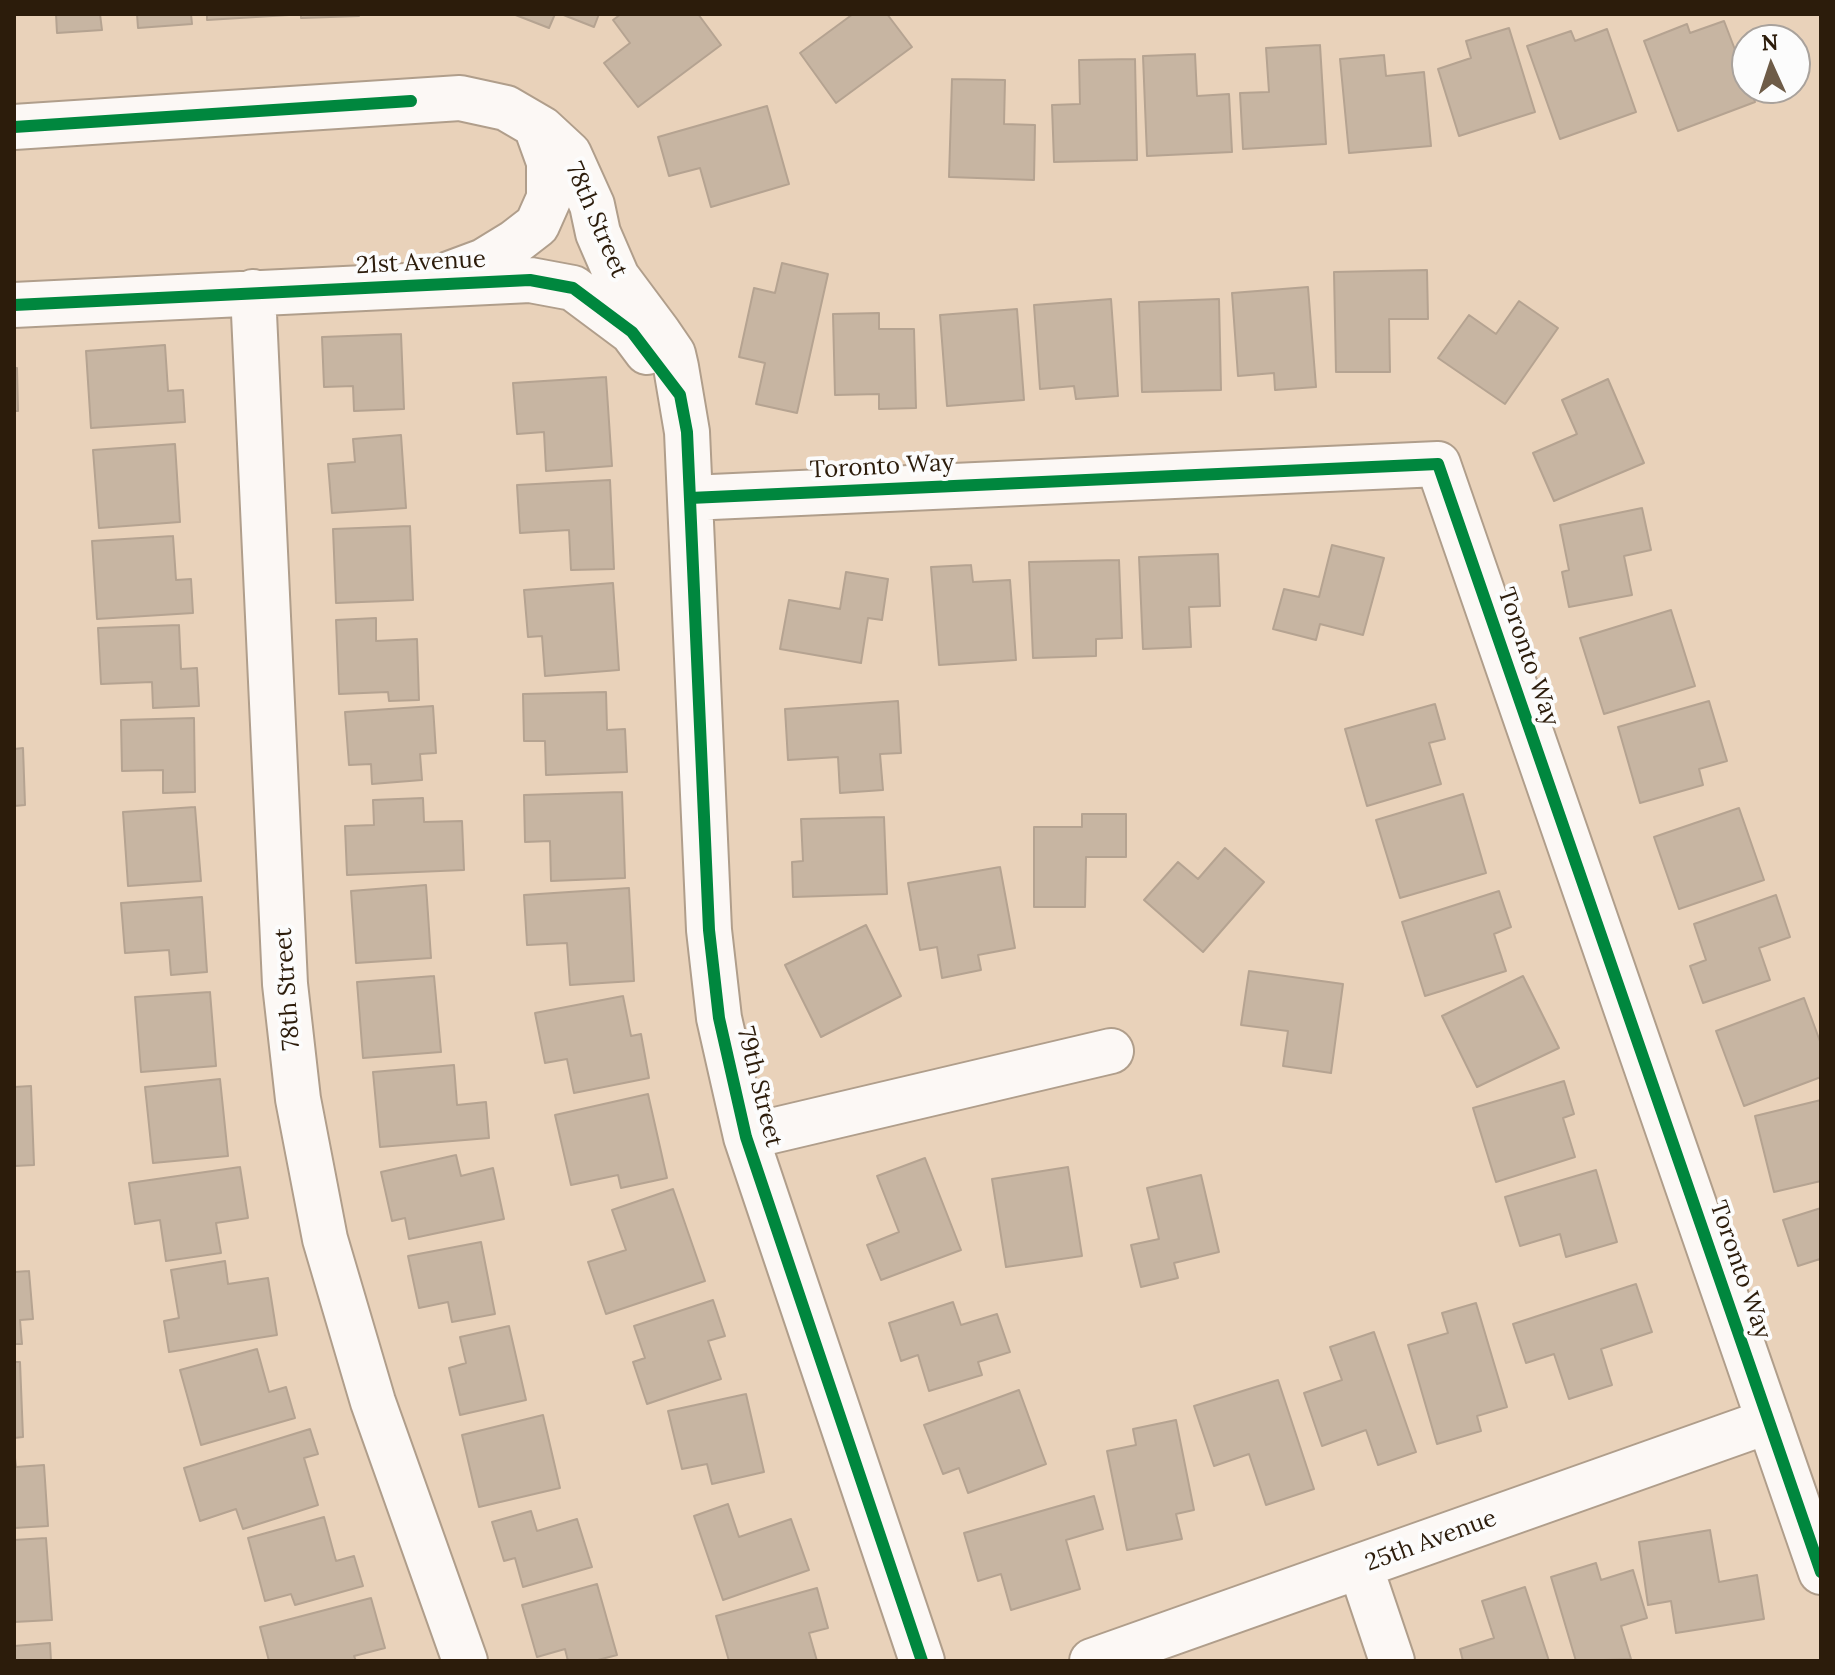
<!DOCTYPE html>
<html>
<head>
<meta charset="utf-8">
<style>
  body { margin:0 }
  #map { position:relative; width:1835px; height:1675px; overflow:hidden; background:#e9d2ba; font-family:Lora,serif }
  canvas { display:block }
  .frame { position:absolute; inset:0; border:16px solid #2c1c0b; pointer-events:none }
  .north { position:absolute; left:1731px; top:24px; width:80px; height:80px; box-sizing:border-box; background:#fcfcfc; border:2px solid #a9a29c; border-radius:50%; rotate:357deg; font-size:22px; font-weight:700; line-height:32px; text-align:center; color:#2c1c0b }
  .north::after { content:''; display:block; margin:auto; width:28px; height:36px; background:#6e5c48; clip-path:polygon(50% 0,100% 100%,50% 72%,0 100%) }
</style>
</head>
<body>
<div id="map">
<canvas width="1835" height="1675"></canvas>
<div class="frame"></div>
<div class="north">N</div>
</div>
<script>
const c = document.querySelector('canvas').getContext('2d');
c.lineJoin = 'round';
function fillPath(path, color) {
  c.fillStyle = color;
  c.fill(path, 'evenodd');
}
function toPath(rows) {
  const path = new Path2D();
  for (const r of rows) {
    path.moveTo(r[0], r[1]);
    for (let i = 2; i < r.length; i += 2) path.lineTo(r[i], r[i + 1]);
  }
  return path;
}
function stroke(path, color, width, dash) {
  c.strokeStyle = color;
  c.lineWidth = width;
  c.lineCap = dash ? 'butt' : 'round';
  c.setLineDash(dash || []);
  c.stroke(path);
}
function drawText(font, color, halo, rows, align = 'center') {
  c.font = font + ' Lora,serif';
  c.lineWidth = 8;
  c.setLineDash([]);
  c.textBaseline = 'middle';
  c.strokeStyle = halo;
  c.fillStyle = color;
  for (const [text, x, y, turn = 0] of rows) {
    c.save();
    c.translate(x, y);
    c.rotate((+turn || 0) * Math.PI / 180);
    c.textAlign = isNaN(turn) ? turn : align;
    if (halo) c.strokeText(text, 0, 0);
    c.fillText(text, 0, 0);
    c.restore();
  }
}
const building = toPath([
  [56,14,100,14,102,30,57,33,56,14],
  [137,14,191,14,192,24,138,28,137,14],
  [207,14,289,14,289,15,207,20,207,14],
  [301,14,359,14,359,16,301,18,301,14],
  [513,14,555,14,549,28,513,14],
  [561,14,599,14,594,27,561,14],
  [621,14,698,14,721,45,638,107,604,63,630,43,613,20,621,14],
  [853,14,887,14,912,47,836,103,800,53,853,14],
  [1724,21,1747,81,1747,88,1750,88,1755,102,1678,131,1644,41,1687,24,1690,33,1724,21],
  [1509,28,1535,112,1459,136,1438,69,1471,58,1466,41,1509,28],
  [1607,29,1636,112,1560,139,1527,46,1571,31,1575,41,1607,29],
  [1320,45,1326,144,1243,149,1240,93,1269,92,1266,48,1320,45],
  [1195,54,1197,96,1229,94,1232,152,1147,156,1143,56,1195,54],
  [1384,55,1386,76,1424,72,1431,146,1349,153,1340,59,1384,55],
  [1135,59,1137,160,1054,162,1052,105,1080,104,1079,60,1135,59],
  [952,79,1005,80,1004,124,1035,125,1034,180,949,177,952,79],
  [767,106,789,184,711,207,700,168,669,176,658,137,767,106],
  [782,263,828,274,797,413,756,404,765,363,739,357,754,288,775,293,782,263],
  [1427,270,1428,319,1389,319,1390,372,1336,372,1334,272,1427,270],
  [1308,287,1316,387,1275,390,1274,373,1238,376,1232,293,1308,287],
  [1111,299,1118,396,1076,399,1074,386,1040,389,1034,305,1111,299],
  [1219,299,1221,390,1142,392,1139,302,1219,299],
  [1519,301,1558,328,1505,404,1438,358,1469,315,1496,334,1519,301],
  [1017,309,1024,400,947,406,940,315,1017,309],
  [879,313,879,329,914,329,916,408,879,409,879,394,835,395,833,314,879,313],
  [401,334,404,409,354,411,353,386,324,387,322,337,401,334],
  [165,345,168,391,183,390,185,422,91,428,86,351,165,345],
  [14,368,17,368,18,411,14,411,14,368],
  [606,377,612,466,546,471,544,432,517,434,513,383,606,377],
  [1608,379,1644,463,1554,501,1533,453,1577,434,1562,400,1608,379],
  [401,435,406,508,332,513,328,464,355,462,353,439,401,435],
  [175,444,180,522,99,528,93,450,175,444],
  [610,480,614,569,571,570,569,530,520,533,517,485,610,480],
  [1642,508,1651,550,1624,556,1632,595,1569,607,1562,572,1569,570,1560,525,1642,508],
  [410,526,413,600,336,603,333,529,410,526],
  [173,536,176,580,191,579,193,613,97,619,92,541,173,536],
  [1332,545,1384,558,1363,635,1320,624,1316,640,1273,629,1284,589,1319,597,1332,545],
  [1218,554,1220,606,1189,607,1191,647,1143,649,1139,557,1218,554],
  [1119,560,1122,638,1096,639,1096,656,1033,658,1029,562,1119,560],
  [971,565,973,582,1010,580,1016,660,939,665,931,567,971,565],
  [846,572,888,579,882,620,868,618,861,663,780,649,789,600,840,609,846,572],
  [613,583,619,670,545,676,542,636,528,637,524,590,613,583],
  [1671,610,1695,686,1604,714,1580,638,1671,610],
  [376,618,376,641,417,639,419,700,389,701,388,692,339,694,336,620,376,618],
  [179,625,181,669,197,668,199,706,153,708,152,682,101,684,98,628,179,625],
  [606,692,607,730,625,729,627,772,546,775,545,741,524,741,523,694,606,692],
  [898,701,901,753,880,754,883,790,840,793,838,757,788,760,785,709,898,701],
  [1709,701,1727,761,1699,769,1703,785,1640,803,1618,727,1709,701],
  [1435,704,1445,739,1429,743,1441,784,1367,806,1345,729,1435,704],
  [433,706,436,753,420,754,422,780,372,784,371,764,349,765,345,712,433,706],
  [194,718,195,792,163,793,163,770,122,771,121,720,194,718],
  [23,748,25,805,14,806,14,749,23,748],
  [622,792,625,878,551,881,550,841,525,842,524,795,622,792],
  [1463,794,1486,873,1400,898,1376,820,1463,794],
  [423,798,424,822,462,821,464,870,347,875,345,826,374,825,373,800,423,798],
  [195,807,201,881,128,886,123,812,195,807],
  [1739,808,1764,880,1679,909,1654,837,1739,808],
  [1082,814,1126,814,1126,857,1086,857,1085,907,1034,907,1034,827,1082,827,1082,814],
  [884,817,887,894,793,897,792,862,803,861,801,819,884,817],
  [1225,848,1264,882,1203,952,1144,900,1178,862,1198,879,1225,848],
  [1000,867,1015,948,978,955,981,970,942,978,937,947,920,950,908,883,1000,867],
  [426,885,431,958,356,963,351,891,426,885],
  [629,888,634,981,570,985,567,943,527,945,524,895,629,888],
  [1499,891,1511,927,1494,934,1506,971,1425,996,1402,922,1499,891],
  [1776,895,1790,937,1759,948,1770,980,1703,1003,1690,966,1706,960,1694,924,1776,895],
  [202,897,207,972,171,975,169,950,125,953,121,903,202,897],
  [866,925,901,996,821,1037,785,965,866,925],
  [1249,971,1343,984,1331,1073,1283,1066,1288,1031,1241,1025,1249,971],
  [434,976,441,1052,363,1058,357,982,434,976],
  [1523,976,1559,1048,1477,1087,1442,1016,1523,976],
  [210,992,216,1066,141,1072,135,997,210,992],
  [623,996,631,1036,641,1034,649,1078,574,1093,567,1059,545,1063,535,1013,623,996],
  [1804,998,1821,1044,1821,1077,1744,1106,1716,1031,1804,998],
  [454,1065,457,1105,486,1102,489,1138,380,1147,373,1072,454,1065],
  [220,1079,228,1156,153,1163,145,1087,220,1079],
  [1564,1081,1574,1114,1563,1118,1575,1157,1496,1182,1473,1108,1564,1081],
  [31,1086,34,1165,14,1166,14,1087,31,1086],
  [648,1094,667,1178,621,1188,618,1175,571,1185,555,1115,648,1094],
  [1821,1100,1821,1181,1774,1192,1755,1116,1821,1100],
  [456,1155,461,1176,493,1168,504,1219,409,1239,405,1218,392,1221,381,1172,456,1155],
  [925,1158,961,1250,881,1280,867,1245,899,1232,877,1176,925,1158],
  [240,1167,248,1218,216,1223,221,1253,166,1261,160,1220,135,1224,129,1183,240,1167],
  [1068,1167,1082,1256,1006,1267,992,1179,1068,1167],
  [1596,1170,1617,1242,1566,1257,1560,1234,1520,1246,1505,1197,1596,1170],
  [1201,1175,1219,1252,1174,1263,1178,1278,1141,1287,1131,1245,1159,1239,1147,1188,1201,1175],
  [673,1189,705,1281,606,1314,588,1262,626,1250,612,1210,673,1189],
  [1821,1208,1821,1263,1820,1259,1798,1266,1783,1220,1821,1208],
  [481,1242,495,1314,452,1322,448,1302,419,1308,408,1256,481,1242],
  [225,1261,228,1284,268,1278,277,1335,169,1352,164,1321,179,1318,171,1270,225,1261],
  [29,1271,33,1319,20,1320,22,1344,14,1344,14,1272,29,1271],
  [1636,1284,1652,1332,1601,1349,1612,1385,1569,1399,1554,1354,1526,1363,1513,1324,1636,1284],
  [713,1300,725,1336,708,1341,721,1379,647,1404,633,1362,645,1358,634,1326,713,1300],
  [953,1302,961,1325,997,1314,1010,1352,978,1362,982,1375,929,1391,918,1355,901,1361,889,1323,953,1302],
  [1476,1303,1507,1407,1477,1416,1481,1431,1437,1444,1408,1345,1448,1333,1442,1313,1476,1303],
  [509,1326,526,1400,460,1415,449,1368,466,1363,460,1337,509,1326],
  [1374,1332,1416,1452,1378,1465,1366,1430,1322,1446,1304,1393,1342,1380,1330,1347,1374,1332],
  [257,1349,269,1392,286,1387,295,1418,201,1445,180,1370,257,1349],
  [14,1362,20,1362,23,1437,14,1438,14,1362],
  [1278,1380,1314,1489,1266,1505,1249,1454,1214,1466,1194,1406,1278,1380],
  [1019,1390,1046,1464,968,1493,959,1468,943,1474,924,1425,1019,1390],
  [746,1394,764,1472,712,1484,707,1464,682,1469,668,1411,746,1394],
  [543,1415,560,1488,479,1507,462,1435,543,1415],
  [1176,1420,1194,1510,1176,1514,1182,1539,1127,1550,1107,1451,1136,1445,1133,1429,1176,1420],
  [310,1429,318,1454,304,1458,318,1505,243,1529,236,1509,200,1521,184,1468,310,1429],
  [14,1449,16,1467,44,1465,48,1526,14,1528,14,1449],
  [1094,1496,1103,1529,1066,1540,1080,1589,1011,1610,1001,1574,978,1581,964,1533,1094,1496],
  [728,1504,739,1537,791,1519,809,1570,723,1600,694,1516,728,1504],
  [531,1511,537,1531,577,1519,592,1567,523,1587,515,1558,504,1561,492,1522,531,1511],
  [324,1517,336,1561,354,1556,363,1586,295,1605,291,1594,265,1601,248,1538,324,1517],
  [1710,1530,1719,1582,1757,1575,1764,1619,1676,1633,1671,1601,1648,1605,1639,1542,1710,1530],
  [46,1538,52,1620,14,1622,14,1540,46,1538],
  [1596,1563,1601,1580,1633,1570,1647,1618,1621,1626,1631,1659,1576,1661,1551,1577,1596,1563],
  [597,1584,617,1655,594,1661,568,1661,565,1649,537,1657,522,1605,597,1584],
  [1525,1587,1549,1661,1463,1661,1460,1649,1494,1638,1482,1601,1525,1587],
  [817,1588,828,1628,809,1633,817,1661,729,1661,716,1616,817,1588],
  [371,1598,385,1648,354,1656,356,1661,269,1661,260,1627,371,1598],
  [50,1643,51,1661,14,1661,14,1646,50,1643]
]);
fillPath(building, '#c7b5a2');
stroke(building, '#b5a391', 2);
const minor = toPath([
  [14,127,460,98,506,108,542,129,569,154,592,205,598,233,617,277,658,332,673,354,676,367,687,432,709,930,719,1018,746,1137,922,1661],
  [449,274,484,261,515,242,537,225,549,198,549,162,536,126],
  [253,292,285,984,298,1099,325,1239,373,1402,465,1661],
  [14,305,530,280,573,288,632,332,647,352],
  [690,498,1438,464,1821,1572],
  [746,1137,1111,1051],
  [1360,1566,1392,1661],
  [1092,1661,1769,1421]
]);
stroke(minor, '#b09e8b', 48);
stroke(minor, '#fcf8f5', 44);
stroke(toPath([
  [14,127,411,101],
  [14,305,530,280,573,288,632,332,680,395,687,432,709,930,719,1018,746,1137,922,1661],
  [690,498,1438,464,1821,1572]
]), '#00873e', 12);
drawText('24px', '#2c1c0b', '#fcfcfc', [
  ["78th Street",596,220,67],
  ["21st Avenue",421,263,-3],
  ["Toronto Way",882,467,-3],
  ["Toronto Way",1528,657,71],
  ["78th Street",288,989,-94],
  ["79th Street",759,1087,76],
  ["Toronto Way",1740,1270,71],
  ["25th Avenue",1431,1541,-20]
]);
</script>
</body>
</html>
